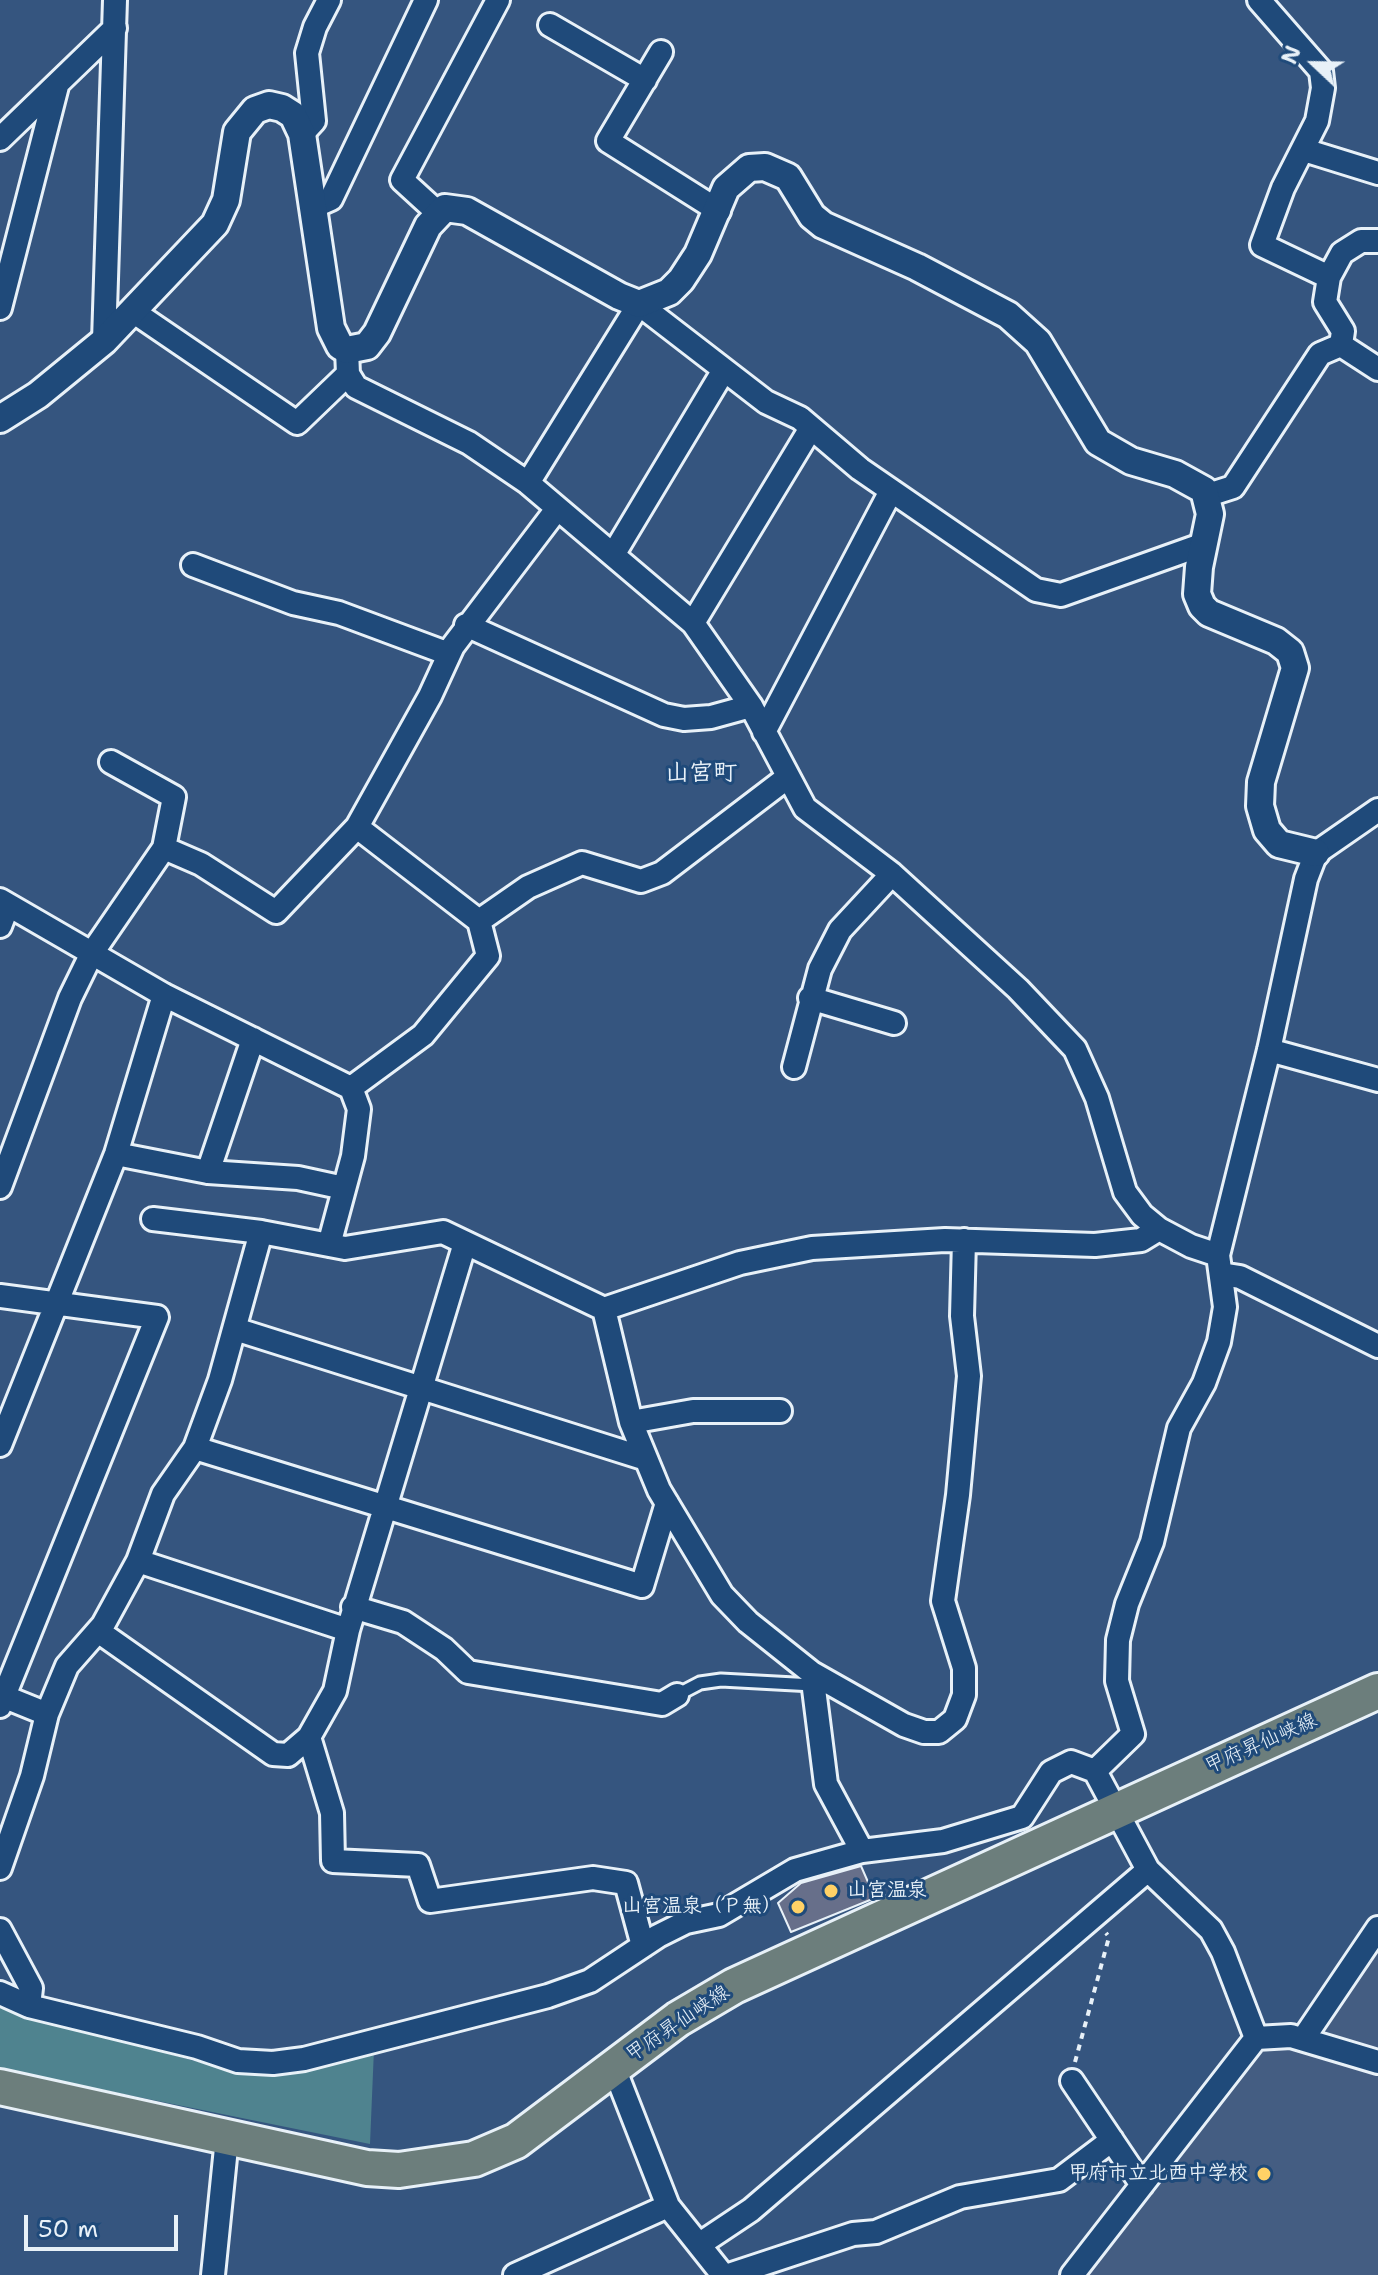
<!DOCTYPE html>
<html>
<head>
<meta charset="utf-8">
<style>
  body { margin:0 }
  #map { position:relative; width:1378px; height:2275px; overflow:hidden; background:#35557f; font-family:"Shantell Sans",sans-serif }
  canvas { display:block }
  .north { position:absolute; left:1274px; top:24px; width:80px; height:80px; -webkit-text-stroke:6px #1f4a7a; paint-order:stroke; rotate:292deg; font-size:22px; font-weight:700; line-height:32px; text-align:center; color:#e8f1f8 }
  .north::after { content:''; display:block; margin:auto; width:28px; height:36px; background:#e8f1f8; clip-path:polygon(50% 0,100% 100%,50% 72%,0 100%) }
  .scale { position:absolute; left:24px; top:2215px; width:154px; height:36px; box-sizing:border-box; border:4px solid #e8f1f8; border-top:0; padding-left:10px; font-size:24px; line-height:28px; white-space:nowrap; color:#e8f1f8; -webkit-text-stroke:6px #1f4a7a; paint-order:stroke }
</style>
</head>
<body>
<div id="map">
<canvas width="1378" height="2275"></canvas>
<div class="north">N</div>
<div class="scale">50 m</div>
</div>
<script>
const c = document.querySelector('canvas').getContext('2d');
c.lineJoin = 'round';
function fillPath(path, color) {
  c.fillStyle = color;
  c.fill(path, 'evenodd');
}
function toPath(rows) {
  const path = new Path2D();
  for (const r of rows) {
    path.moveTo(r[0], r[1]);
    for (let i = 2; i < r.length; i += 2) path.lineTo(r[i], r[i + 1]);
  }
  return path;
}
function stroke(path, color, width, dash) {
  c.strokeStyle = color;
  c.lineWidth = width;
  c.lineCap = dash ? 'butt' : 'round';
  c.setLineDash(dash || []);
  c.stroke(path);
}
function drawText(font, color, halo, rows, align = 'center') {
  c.font = font + ' "Shantell Sans","Klee One",sans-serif';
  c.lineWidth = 6;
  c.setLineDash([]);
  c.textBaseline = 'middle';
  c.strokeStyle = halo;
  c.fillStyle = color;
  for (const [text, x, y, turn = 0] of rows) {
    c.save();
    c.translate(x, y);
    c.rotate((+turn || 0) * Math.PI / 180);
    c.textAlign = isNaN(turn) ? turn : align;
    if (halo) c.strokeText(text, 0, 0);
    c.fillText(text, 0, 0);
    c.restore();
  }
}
fillPath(toPath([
  [1378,1937,1378,2049,1316,2032],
  [1256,2038,1293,2045,1378,2073,1378,2275,1072,2275]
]), '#445d82');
fillPath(toPath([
  [0,2008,239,2073,272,2076,311,2069,374,2049,370,2144,0,2069]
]), '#4f838f');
const building = toPath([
  [861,1866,875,1898,791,1932,778,1903,801,1883,861,1866]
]);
fillPath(building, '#676f8a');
stroke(building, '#e8f1f8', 2);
const service = toPath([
  [677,1695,700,1683,721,1680,813,1685]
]);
const minor = toPath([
  [1259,0,1321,71,1323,88,1317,121,1283,188,1262,245,1329,277],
  [550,25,645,80],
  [661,52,608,141,719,211],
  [302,134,314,121,307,53,315,27,329,0],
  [0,139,115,28],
  [1304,150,1378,173],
  [313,207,331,199,426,0],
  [437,212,402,180,498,0],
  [0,308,57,86],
  [134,312,297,423,348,374],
  [104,341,115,0],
  [1341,345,1343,331,1325,302,1329,277,1342,253,1361,241,1378,241],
  [347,350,348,374,356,387,469,443,528,483,693,623,751,706,805,808,892,874,1018,989,1075,1049,1097,1098,1125,1192,1142,1215,1159,1229,1191,1246,1218,1255],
  [528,483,639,304,766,402,800,418,860,469,1036,590,1061,595,1204,544],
  [1208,495,1233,487,1320,354,1341,345,1378,369],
  [613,555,724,370],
  [193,565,293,603,339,613,449,654],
  [693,623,811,428],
  [466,625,664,715,684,719,711,717,751,706],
  [764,732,891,491],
  [164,848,201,864,276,912,357,827,430,696,453,646,557,509],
  [0,900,164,995,351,1088,359,1109,353,1156,329,1245],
  [479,921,528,887,582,863,641,881,662,873,788,777],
  [0,926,8,905],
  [810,998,894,1023],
  [1269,1050,1378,1080],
  [794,1067,820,969,840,930,892,874],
  [351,1088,423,1035,488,956,479,921,357,827],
  [116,1154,208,1172,298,1178,344,1188],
  [208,1172,253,1039],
  [0,1187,70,998,92,953,164,848,174,797,111,762],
  [153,1219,261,1232],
  [1221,1274,1240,1277,1378,1346],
  [0,1296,157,1317,0,1706],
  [604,1309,740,1263,812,1248,945,1240,1095,1245,1141,1240,1159,1229],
  [235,1329,643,1458],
  [631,1422,693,1411,780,1411],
  [0,1445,116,1154,164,995],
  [195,1448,642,1586,667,1503],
  [138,1561,348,1630,465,1243],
  [353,1607,403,1622,444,1649,468,1672,662,1704,677,1695],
  [98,1631,273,1754,288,1755,309,1737,335,1691,348,1630],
  [812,1673,904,1725,924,1732,939,1732,955,1719,964,1695,964,1668,943,1601,958,1495,969,1376,962,1316,964,1240],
  [0,1695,47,1714],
  [309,1737,332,1813,333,1861,418,1865,430,1901,593,1878,626,1883,643,1946],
  [1095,1771,1133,1734,1117,1681,1118,1640,1127,1604,1152,1542,1179,1428,1204,1383,1219,1342,1225,1307,1218,1255,1269,1050,1306,879,1316,853,1378,810],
  [0,1868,32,1776,47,1714,67,1666,103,1625,138,1561,163,1494,195,1448,220,1380,261,1232,345,1248,443,1232,604,1309,631,1422,659,1490,722,1595,748,1622,812,1673,826,1784,862,1851],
  [0,1930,31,1988,29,2006],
  [0,1993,29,2006,197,2047,238,2061,273,2063,304,2059,548,1996,590,1981,658,1936,686,1922,719,1915,795,1870,862,1851,943,1841,1022,1817,1051,1772,1071,1762,1095,1771,1148,1870,1211,1930,1223,1952,1256,2038,1072,2275],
  [1256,2038,1291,2036,1378,2062],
  [1303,2039,1378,1928],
  [614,2068,668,2206,723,2275],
  [1072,2081,1142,2185],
  [700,2244,751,2210,1148,1870],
  [213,2275,227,2138],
  [515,2275,668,2206],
  [729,2275,853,2234,876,2232,960,2197,1059,2180,1112,2140]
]);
const tertiary = toPath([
  [0,419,38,395,104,341,215,224,226,200,237,132,255,110,269,105,282,108,293,115,302,134,331,328,340,346,347,350,367,346,377,333,428,226,445,208,467,211,619,296,639,304,669,292,681,280,698,254,726,188,749,168,765,167,788,177,812,216,823,225,917,267,1008,315,1038,342,1098,442,1131,461,1175,474,1204,490,1210,514,1199,567,1197,594,1202,606,1209,613,1276,641,1290,652,1295,668,1261,782,1260,806,1267,830,1279,844,1316,853]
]);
const primary = toPath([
  [0,2087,367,2168,399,2170,474,2159,516,2141,678,2019,734,1986,1378,1691]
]);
stroke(service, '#e8f1f8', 17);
stroke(minor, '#e8f1f8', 28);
stroke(tertiary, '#e8f1f8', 32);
stroke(primary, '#e8f1f8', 40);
stroke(toPath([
  [1075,2062,1109,1937,1106,1933]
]), '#e8f1f8', 4, [6, 6]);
stroke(service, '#1f4a7a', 11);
stroke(minor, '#1f4a7a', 22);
stroke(tertiary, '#1f4a7a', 26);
stroke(primary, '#6c7e7c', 34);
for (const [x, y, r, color] of [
  [831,1891,8,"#ffd166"],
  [798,1907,8,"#ffd166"],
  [1264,2174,8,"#ffd166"]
]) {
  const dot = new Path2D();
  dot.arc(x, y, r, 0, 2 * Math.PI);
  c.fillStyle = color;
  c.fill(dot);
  stroke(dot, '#1f4a7a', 3);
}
drawText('20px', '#e8f1f8', '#1f4a7a', [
  ["甲府昇仙峡線",1261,1744,-24],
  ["甲府昇仙峡線",678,2024,-34]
]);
drawText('bold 20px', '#e8f1f8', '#1f4a7a', [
  ["山宮温泉",847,1891,"left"],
  ["山宮温泉（Ｐ無）",782,1907],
  ["甲府市立北西中学校",1248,2174]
], 'right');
drawText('bold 24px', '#e8f1f8', '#1f4a7a', [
  ["山宮町",701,774]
]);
</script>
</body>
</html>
